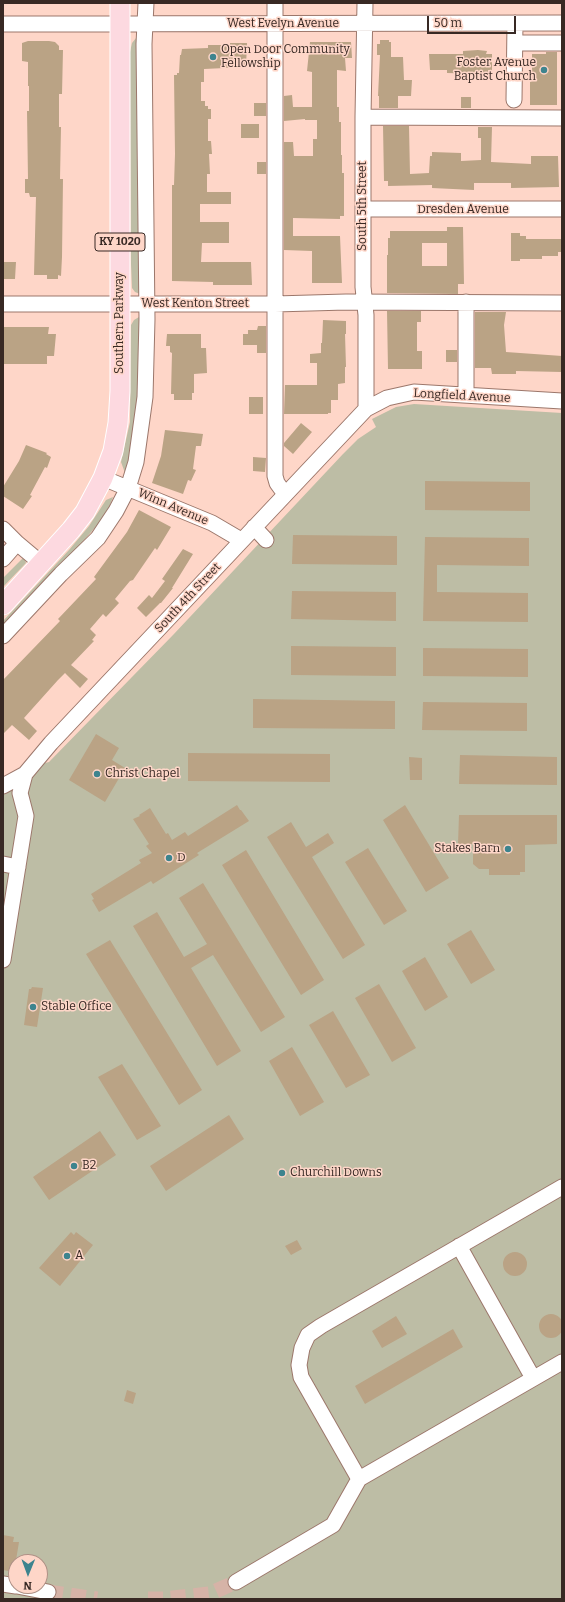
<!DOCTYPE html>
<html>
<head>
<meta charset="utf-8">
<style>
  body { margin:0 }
  #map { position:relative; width:565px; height:1602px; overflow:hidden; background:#fed6c8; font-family:Bitter,serif }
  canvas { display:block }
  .frame { position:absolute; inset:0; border:4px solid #382924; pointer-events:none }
  .north { position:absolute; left:8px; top:1554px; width:40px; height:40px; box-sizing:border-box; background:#fed6c8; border:1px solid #af9186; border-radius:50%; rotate:181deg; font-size:11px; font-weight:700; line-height:16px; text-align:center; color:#382924 }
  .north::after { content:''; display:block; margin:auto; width:14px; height:18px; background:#3d848e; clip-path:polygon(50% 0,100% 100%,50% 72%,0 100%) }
  .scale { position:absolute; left:427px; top:16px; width:89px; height:18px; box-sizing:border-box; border:2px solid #382924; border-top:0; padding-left:5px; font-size:12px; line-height:14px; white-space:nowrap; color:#382924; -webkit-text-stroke:3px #fed6c8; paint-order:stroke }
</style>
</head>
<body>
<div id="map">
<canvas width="565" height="1602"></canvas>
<div class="frame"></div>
<div class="north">N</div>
<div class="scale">50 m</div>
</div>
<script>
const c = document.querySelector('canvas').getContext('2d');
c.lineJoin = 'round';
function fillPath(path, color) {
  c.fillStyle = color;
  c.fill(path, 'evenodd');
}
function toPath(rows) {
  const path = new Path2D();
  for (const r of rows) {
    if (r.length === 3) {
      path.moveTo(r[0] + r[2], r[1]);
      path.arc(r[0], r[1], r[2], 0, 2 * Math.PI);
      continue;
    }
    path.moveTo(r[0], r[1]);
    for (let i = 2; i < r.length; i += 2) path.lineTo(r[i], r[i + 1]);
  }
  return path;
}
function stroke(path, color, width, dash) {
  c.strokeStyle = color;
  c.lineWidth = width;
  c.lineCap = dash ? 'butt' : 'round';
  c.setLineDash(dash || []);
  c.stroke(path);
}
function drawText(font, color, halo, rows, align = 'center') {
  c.font = font + ' Bitter,serif';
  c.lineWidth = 3;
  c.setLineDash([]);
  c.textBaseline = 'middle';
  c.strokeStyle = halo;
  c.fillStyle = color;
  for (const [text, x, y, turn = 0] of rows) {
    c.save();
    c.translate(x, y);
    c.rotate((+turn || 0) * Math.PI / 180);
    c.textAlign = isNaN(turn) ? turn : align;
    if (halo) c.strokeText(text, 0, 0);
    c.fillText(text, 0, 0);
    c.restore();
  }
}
fillPath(toPath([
  [138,37,140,294,135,292,132,288,131,264,130,52,132,43,136,38],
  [139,317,140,376,135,437,125,473,121,462,130,422,131,325,134,320],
  [414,404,562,413,562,1599,3,1599,3,785,14,771,49,762,173,635,343,454,358,439,376,427,372,419,396,407],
  [16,1562,40,1562,40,1586,16,1586],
  [113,497,106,515,72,554,3,628,3,621,69,550,89,526,106,500],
  [24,557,26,563,3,587,3,578]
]), '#bdbda5');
fillPath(toPath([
  [380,40,389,40,389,42,391,42,391,57,403,57,404,80,412,80,411,96,398,96,398,108,379,108,379,96,378,96,380,55,377,55,377,44,380,44],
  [28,41,49,41,55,42,59,46,59,50,63,50,62,94,59,94,59,127,61,127,60,179,63,179,62,257,61,276,58,275,58,279,47,279,47,275,34,275,36,197,30,197,29,193,25,193,25,179,28,179,27,111,29,111,29,86,28,86,28,62,22,61,22,43],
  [310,42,351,42,352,58,345,58,346,71,337,70,337,107,339,107,339,122,341,122,341,155,342,155,342,173,344,173,344,216,340,216,340,219,293,218,293,236,340,236,342,283,312,283,312,251,284,250,284,142,293,142,294,156,313,156,313,139,317,139,317,120,305,120,305,119,284,121,284,96,292,95,293,107,312,107,312,72,307,71],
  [230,43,247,43,246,67,204,69,204,82,201,82,201,101,205,101,205,106,208,106,208,109,211,109,211,119,208,119,208,141,211,141,212,154,209,154,210,174,207,174,207,192,231,192,231,204,200,204,200,222,229,222,229,243,202,243,201,262,251,262,252,285,213,285,213,282,172,281,172,185,174,185,175,154,174,75,177,75,177,73,179,73,180,55,181,55,182,49,208,48,208,45,230,45],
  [478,50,487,51,486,54,492,54,492,71,488,70,488,74,447,73,447,70,430,70,429,54,463,54,463,51],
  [546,52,557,52,557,105,530,105,530,82,532,81,532,54,546,54],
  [461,97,471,97,471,108,461,108],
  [254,103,266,103,266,116,254,116],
  [241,124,259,124,259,138,241,138],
  [383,126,409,126,410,174,429,173,430,156,432,156,432,152,461,153,461,161,481,160,481,138,478,138,478,127,492,127,491,162,531,164,531,156,558,156,559,187,511,188,511,183,474,183,474,190,432,188,432,185,388,186,388,181,384,181],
  [257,162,266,162,266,174,257,174],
  [447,227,463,227,464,284,458,284,458,294,387,293,387,255,388,255,388,238,390,238,390,231,447,231],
  [422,243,447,243,447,266,422,266],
  [511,233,520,233,520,236,526,236,526,239,562,239,562,252,558,252,558,256,542,256,542,259,520,259,520,261,511,261],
  [3,262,16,262,15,279,3,279],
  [387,311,421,311,421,322,417,322,417,351,422,351,422,369,388,369],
  [475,312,506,312,504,325,506,352,562,356,562,372,516,371,516,374,492,374,491,368,475,368],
  [323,320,346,321,346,334,345,334,346,367,345,367,345,383,338,384,338,400,331,400,331,413,328,413,328,414,284,414,285,385,317,385,317,363,310,363,310,354,321,353,321,343,322,343],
  [258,326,266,326,266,353,257,353,257,345,243,345,243,334,248,334,248,330,257,330],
  [3,327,49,327,48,334,56,334,54,356,47,356,47,364,3,364],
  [167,334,201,334,201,348,206,348,207,373,194,374,194,393,192,393,192,400,174,400,174,394,171,394,172,353,170,352,170,346,166,346],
  [446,350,457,350,457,362,446,362],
  [249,397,263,397,263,414,249,414],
  [301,423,312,432,293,454,284,446,284,443],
  [165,430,203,434,201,446,196,446,193,469,196,470,191,481,188,480,183,494,152,483,161,456],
  [26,445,47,453,46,454,51,457,47,468,45,467,30,495,32,496,23,509,3,496,3,487,19,461],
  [253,457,266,458,265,472,253,471],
  [425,481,530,482,530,511,425,510],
  [139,510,171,527,157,550,155,548,133,580,130,581,115,599,119,603,106,617,103,614,90,629,96,635,92,640,94,641,71,665,88,679,80,688,65,673,58,680,24,718,37,731,29,740,12,725,3,734,3,680,60,621,58,619,96,579,94,577,127,532],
  [293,535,397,536,397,565,292,564],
  [425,537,529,538,529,566,437,565,437,592,528,593,528,622,423,621],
  [183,549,193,554,172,588,173,588,161,603,160,603,146,617,137,608,149,595,152,598,165,581,162,579],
  [292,591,396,592,396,621,291,619],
  [291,646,396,647,396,676,291,675],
  [423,648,528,649,528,677,423,676],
  [253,699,395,701,395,729,253,728],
  [423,702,527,703,527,731,422,730],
  [96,734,119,748,112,760,125,768,105,802,69,780],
  [188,753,330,754,330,782,188,781],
  [460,755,557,757,557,785,459,784],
  [409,757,422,758,422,780,410,780],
  [237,805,240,810,241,810,249,821,197,853,199,855,153,884,151,881,99,912,92,900,94,899,91,894,141,863,139,860,152,853,146,846,149,844,133,819,140,816,139,815,150,808,166,834,168,833,172,840,185,832,188,836],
  [405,805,449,878,426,892,383,820],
  [459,815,557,815,557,844,525,845,525,872,520,872,520,875,489,875,489,869,479,869,473,864,473,844,458,844],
  [291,822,306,847,328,833,334,843,312,857,365,945,343,959,267,837],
  [368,848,407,911,384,925,345,862],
  [246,850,324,980,301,995,222,865],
  [203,883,285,1017,261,1032,213,955,191,968,241,1051,217,1066,133,926,157,912,184,957,207,944,179,898],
  [471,930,495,970,471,984,447,944],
  [110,940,202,1090,179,1105,86,954],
  [425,957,448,997,425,1011,402,971],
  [379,984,416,1048,392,1062,355,998],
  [32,987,43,988,37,1027,24,1025,29,989,31,989],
  [333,1011,370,1075,346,1088,309,1025],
  [292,1047,324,1102,300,1116,269,1061],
  [122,1064,161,1126,137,1140,98,1077],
  [229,1115,244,1139,166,1191,150,1166],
  [100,1131,116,1155,49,1200,33,1177],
  [71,1232,74,1235,76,1232,93,1245,60,1286,39,1268],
  [297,1240,302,1249,291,1255,285,1246],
  [515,1264,12],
  [551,1326,12],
  [396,1316,407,1334,382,1348,372,1331],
  [453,1329,463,1347,365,1404,355,1386],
  [127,1390,136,1393,133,1404,124,1401],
  [3,1535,14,1537,13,1542,19,1542,14,1572,3,1570]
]), '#baa385');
stroke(toPath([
  [48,1592,97,1599],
  [148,1599,164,1599,209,1594,236,1582]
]), '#d6b3a7', 15, [15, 8]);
const minor = toPath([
  [275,3,275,476,277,483,285,494],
  [365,3,363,117,363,287,366,315,366,409],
  [3,24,562,23],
  [515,43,562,43],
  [514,100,515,23],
  [363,117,562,118],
  [363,209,562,209],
  [3,304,275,304,346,302,562,303],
  [466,395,466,302],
  [103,478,212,523,241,540],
  [254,527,266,540],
  [3,529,17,543],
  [3,559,17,543,42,564],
  [3,636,61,574,98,538,116,511,128,488,136,462,145,397,147,319,144,44,146,3],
  [3,786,25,774],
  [3,864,18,867],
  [3,960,26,816,20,793,25,774,51,743,366,409,387,398,414,392,562,401],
  [459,1246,533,1378],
  [359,1479,301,1377,299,1365,302,1348,308,1335,321,1326,562,1187],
  [236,1582,333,1525,359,1479,562,1362],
  [3,1584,16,1586],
  [17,1586,48,1592]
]);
const major = toPath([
  [3,605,71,530,85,512,103,478,113,451,118,423,120,391,120,3]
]);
stroke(minor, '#9c776b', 17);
stroke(major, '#fff', 21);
stroke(minor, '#fff', 15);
stroke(major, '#fdd9e0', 19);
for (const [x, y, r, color] of [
  [213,57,4,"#3d848e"],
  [544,70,4,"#3d848e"],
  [97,774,4,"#3d848e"],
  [508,849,4,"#3d848e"],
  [169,858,4,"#3d848e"],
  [33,1007,4,"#3d848e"],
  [74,1166,4,"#3d848e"],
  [282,1173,4,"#3d848e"],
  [67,1256,4,"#3d848e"]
]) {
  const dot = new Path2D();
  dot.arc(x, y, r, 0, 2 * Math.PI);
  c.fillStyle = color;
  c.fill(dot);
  stroke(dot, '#fed6c8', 1.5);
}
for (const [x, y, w] of [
  [120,242,50]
]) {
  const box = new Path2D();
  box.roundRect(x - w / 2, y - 9, w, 18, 3);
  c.fillStyle = '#fed6c8';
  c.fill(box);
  stroke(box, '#382924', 1);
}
drawText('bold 11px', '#382924', null, [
  ["KY 1020",120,242]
]);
drawText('12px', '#382924', '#fed6c8', [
  ["West Evelyn Avenue",283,24],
  ["South 5th Street",363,206,-90],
  ["Dresden Avenue",463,210],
  ["West Kenton Street",195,304],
  ["Southern Parkway",120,323,-90],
  ["Longfield Avenue",462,396,3],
  ["Winn Avenue",173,507,23],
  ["South 4th Street",188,598,-47]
]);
drawText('12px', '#382924', '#fed6c8', [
  ["Open Door Community",221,50],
  ["Fellowship",221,64],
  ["Foster Avenue",536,63,"right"],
  ["Baptist Church",536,77,"right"],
  ["Christ Chapel",105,774],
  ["Stakes Barn",500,849,"right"],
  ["D",177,858],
  ["Stable Office",41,1007],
  ["B2",82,1166],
  ["Churchill Downs",290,1173],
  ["A",75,1256]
], 'left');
</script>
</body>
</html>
